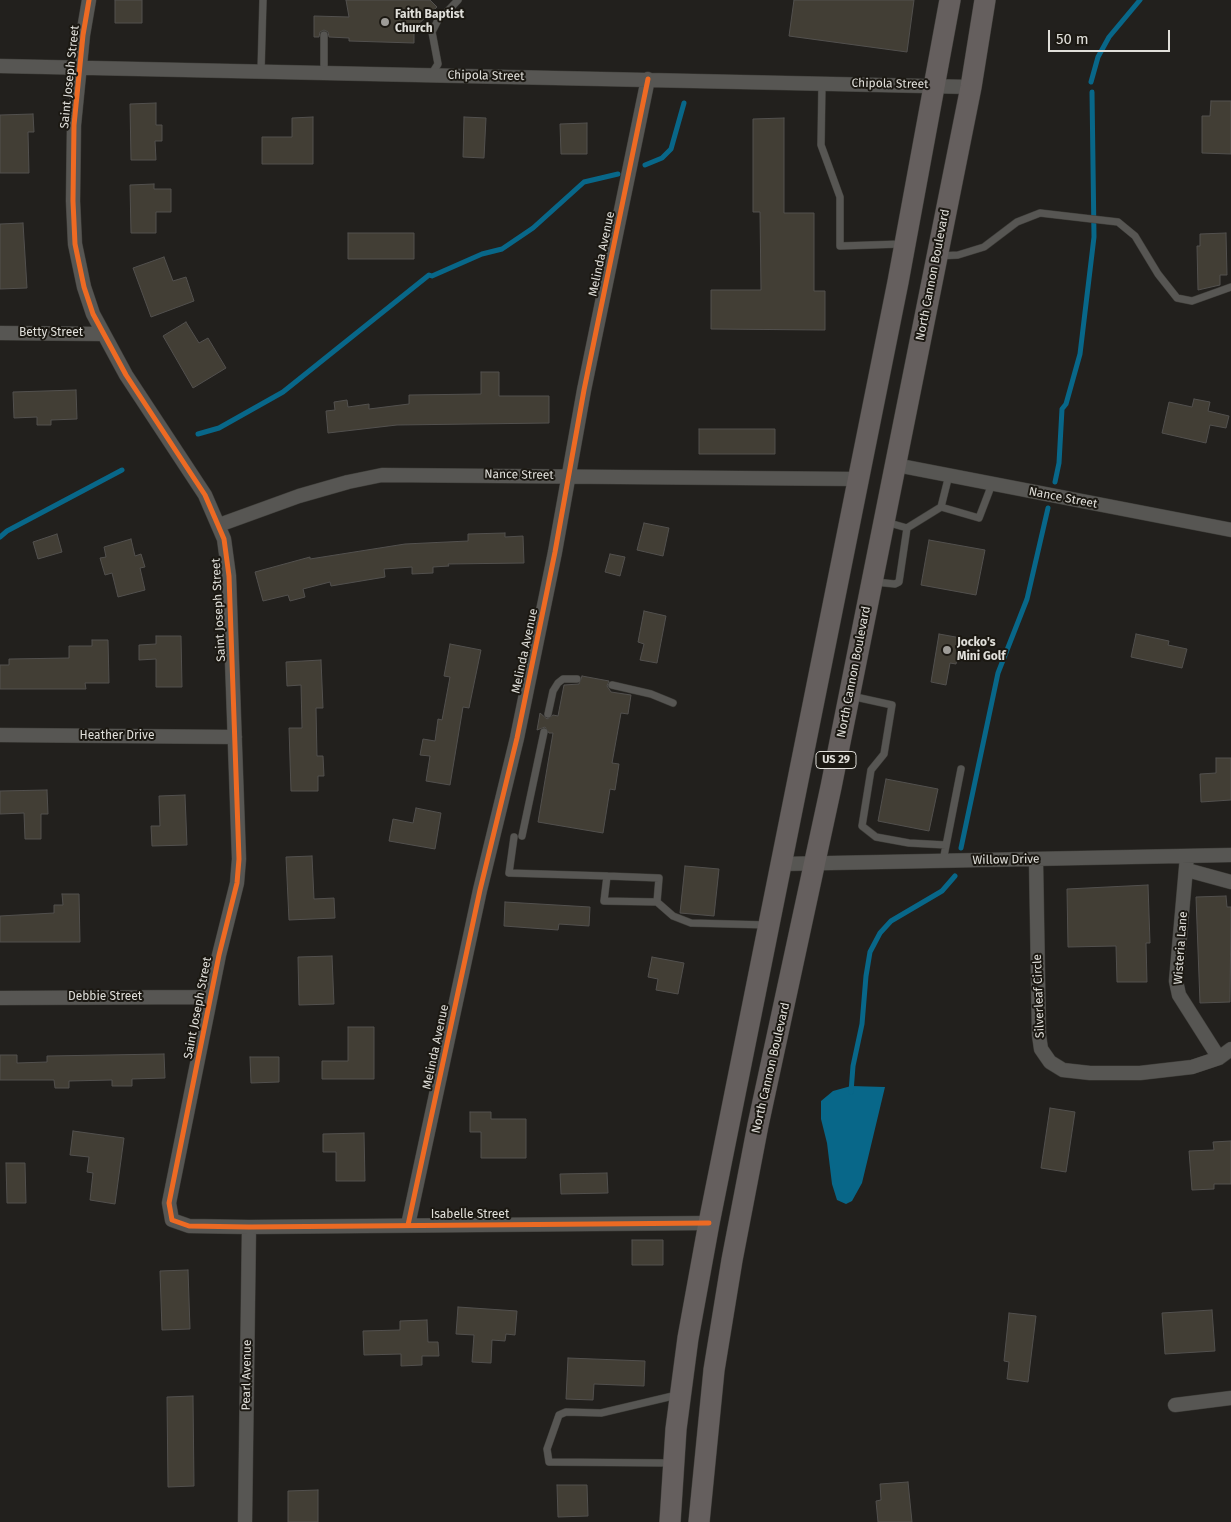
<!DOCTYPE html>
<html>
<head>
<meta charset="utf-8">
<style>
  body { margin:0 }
  #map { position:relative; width:1231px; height:1522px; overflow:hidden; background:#22201d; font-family:"Fira Sans",sans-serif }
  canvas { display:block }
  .scale { position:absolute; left:1048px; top:30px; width:122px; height:22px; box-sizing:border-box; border:2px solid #e0dfda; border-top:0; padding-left:6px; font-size:15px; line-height:18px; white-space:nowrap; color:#e0dfda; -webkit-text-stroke:4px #1b1812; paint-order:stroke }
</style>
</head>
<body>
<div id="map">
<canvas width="1231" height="1522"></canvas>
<div class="scale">50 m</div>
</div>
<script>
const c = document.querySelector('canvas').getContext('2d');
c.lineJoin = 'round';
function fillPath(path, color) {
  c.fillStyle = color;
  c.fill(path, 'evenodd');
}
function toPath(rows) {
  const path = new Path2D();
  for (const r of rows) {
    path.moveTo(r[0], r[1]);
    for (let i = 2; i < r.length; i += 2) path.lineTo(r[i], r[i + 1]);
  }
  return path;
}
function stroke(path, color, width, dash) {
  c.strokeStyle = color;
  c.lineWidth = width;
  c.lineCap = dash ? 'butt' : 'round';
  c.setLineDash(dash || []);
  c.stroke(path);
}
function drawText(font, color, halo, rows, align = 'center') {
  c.font = font + ' "Fira Sans",sans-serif';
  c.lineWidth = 4;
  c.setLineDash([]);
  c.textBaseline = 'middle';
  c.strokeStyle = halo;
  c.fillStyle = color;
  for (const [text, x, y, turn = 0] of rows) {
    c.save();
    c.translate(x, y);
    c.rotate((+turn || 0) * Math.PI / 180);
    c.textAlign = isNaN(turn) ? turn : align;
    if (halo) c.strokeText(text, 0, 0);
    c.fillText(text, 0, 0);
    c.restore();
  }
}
fillPath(toPath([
  [851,1086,885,1087,862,1183,852,1201,846,1204,837,1200,832,1184,827,1143,821,1119,821,1101,833,1091]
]), '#086789');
stroke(toPath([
  [1091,82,1098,57,1109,37,1140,0],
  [645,165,662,158,671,149,684,103],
  [198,434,219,428,283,392,429,275,432,276,482,254,502,249,533,228,584,182,618,174],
  [1055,482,1059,463,1062,409,1066,404,1080,354,1094,237,1092,92],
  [0,537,7,531,122,470],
  [961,848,998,673,1027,599,1048,508],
  [851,1092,853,1066,862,1024,866,976,870,952,880,933,891,921,942,891,955,876]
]), '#086789', 5);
const building = toPath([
  [115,0,142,0,142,23,115,23,115,0],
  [346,0,430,0,437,7,414,28,414,43,349,41,349,38,329,37,328,32,324,30,320,32,319,37,314,37,314,16,349,17,346,0],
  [794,0,914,0,907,52,789,36,794,0],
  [1211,101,1231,101,1231,154,1202,153,1202,116,1210,116,1211,101],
  [156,103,156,125,162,125,162,141,155,141,156,160,131,160,130,104,156,103],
  [33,114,34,132,28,132,29,173,0,173,0,115,33,114],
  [313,117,313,164,262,164,262,137,292,137,292,118,313,117],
  [464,117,486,118,484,158,463,157,464,117],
  [784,118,784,213,814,213,814,291,825,291,825,330,711,329,711,290,761,290,760,212,753,212,753,119,784,118],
  [587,123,587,154,561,154,560,124,587,123],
  [154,184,154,189,171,189,171,212,156,212,156,233,131,233,130,185,154,184],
  [23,223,27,288,0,289,0,224,23,223],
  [348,233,414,233,414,259,348,259,348,233],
  [1226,233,1227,275,1220,275,1220,285,1198,290,1197,246,1200,246,1200,234,1226,233],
  [164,257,173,281,186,277,194,301,151,317,133,268,164,257],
  [186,322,199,343,208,338,226,368,193,388,163,336,186,322],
  [481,372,499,372,499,396,549,396,549,423,397,425,328,433,326,411,335,410,334,402,347,400,348,407,369,404,369,409,409,404,409,395,481,394,481,372],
  [76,390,77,419,51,420,51,425,37,425,37,417,14,418,13,392,76,390],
  [1194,399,1210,402,1208,411,1229,416,1226,428,1210,425,1206,443,1162,433,1169,402,1192,407,1194,399],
  [699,429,775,429,775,454,699,454,699,429],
  [644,523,669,528,663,556,637,550,644,523],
  [505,533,505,537,523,536,524,563,448,564,449,566,433,567,433,573,412,574,412,567,384,569,385,577,331,586,330,582,303,589,305,597,290,601,288,595,263,601,255,572,310,557,310,559,405,544,468,541,468,534,505,533],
  [57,534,62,552,38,559,33,542,57,534],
  [131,539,135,556,141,554,145,567,140,568,145,590,118,597,112,573,105,575,100,558,106,557,104,547,131,539],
  [929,540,985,550,976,595,921,585,929,540],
  [610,554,625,557,620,576,605,572,610,554],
  [644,611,666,616,657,663,640,660,644,644,638,642,644,611],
  [939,634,961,638,956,664,950,663,946,685,931,682,939,634],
  [1136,634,1169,641,1168,645,1187,649,1182,668,1131,657,1136,634],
  [156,636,181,636,182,687,156,687,156,659,139,660,139,645,156,644,156,636],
  [92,640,108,640,109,683,85,683,86,689,0,689,0,665,9,665,9,659,69,658,69,646,92,646,92,640],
  [450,644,481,650,469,708,463,707,450,785,426,781,430,756,420,755,423,739,435,741,438,719,442,720,450,677,444,676,450,644],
  [321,660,323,708,316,708,317,756,323,756,324,776,318,776,318,791,291,791,289,728,302,728,301,685,287,686,286,662,321,660],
  [582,676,609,681,607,686,611,692,631,695,628,714,621,713,612,763,619,764,615,790,610,789,603,833,538,822,553,733,549,733,545,727,537,730,540,713,547,719,553,715,558,716,564,685,579,684,582,676],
  [1216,758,1231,758,1231,800,1201,802,1200,774,1216,773,1216,758],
  [886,779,938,789,929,831,878,821,886,779],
  [47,790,48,814,41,814,41,839,25,839,24,813,0,814,0,791,47,790],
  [185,795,187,845,152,846,151,826,160,826,159,796,185,795],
  [416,808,441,813,435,849,389,841,393,819,413,823,416,808],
  [312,856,314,899,334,898,335,918,289,920,286,857,312,856],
  [685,866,719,869,714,916,680,913,685,866],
  [1148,885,1150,943,1146,943,1147,982,1117,982,1116,946,1068,947,1067,889,1148,885],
  [62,894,79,894,80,942,0,942,0,916,54,913,54,905,63,905,62,894],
  [1226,896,1227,907,1231,907,1230,1002,1200,1003,1196,897,1226,896],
  [505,902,590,907,589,926,559,924,558,930,504,926,505,902],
  [332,956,334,1004,299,1005,298,957,332,956],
  [652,957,684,963,678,994,656,990,658,979,648,977,652,957],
  [348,1027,374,1027,374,1079,322,1079,322,1061,348,1061,348,1027],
  [164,1054,165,1078,132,1079,132,1086,112,1086,112,1080,69,1081,69,1088,55,1088,54,1080,0,1080,0,1055,17,1055,17,1063,47,1062,47,1056,164,1054],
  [250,1057,279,1057,279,1082,251,1083,250,1057],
  [1050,1108,1075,1112,1066,1172,1041,1168,1050,1108],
  [470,1112,491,1112,491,1119,526,1119,526,1158,481,1158,481,1132,470,1132,470,1112],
  [73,1131,124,1138,115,1204,90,1200,93,1173,87,1172,89,1157,70,1155,73,1131],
  [364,1133,365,1181,336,1181,336,1152,323,1152,323,1134,364,1133],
  [1231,1141,1231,1184,1214,1184,1214,1189,1192,1190,1189,1151,1214,1150,1213,1142,1231,1141],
  [6,1163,25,1163,26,1203,7,1203,6,1163],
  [607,1173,608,1193,561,1194,560,1174,607,1173],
  [632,1240,663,1240,663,1265,632,1265,632,1240],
  [188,1270,190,1329,162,1330,160,1271,188,1270],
  [458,1307,517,1311,515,1335,506,1334,505,1341,492,1340,491,1363,472,1362,474,1335,456,1334,458,1307],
  [1212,1310,1215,1351,1165,1354,1162,1313,1212,1310],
  [1009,1313,1036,1316,1028,1382,1007,1379,1009,1362,1004,1361,1009,1313],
  [427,1320,428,1342,438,1342,439,1356,422,1356,422,1365,401,1366,401,1354,364,1355,363,1331,400,1330,400,1321,427,1320],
  [568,1358,645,1361,644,1386,594,1384,593,1400,566,1399,568,1358],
  [193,1396,194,1486,168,1487,167,1397,193,1396],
  [908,1482,912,1522,878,1522,876,1501,881,1500,880,1484,908,1482],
  [557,1485,587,1485,588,1516,558,1517,557,1485],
  [318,1490,318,1522,288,1522,288,1491,318,1490]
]);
fillPath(building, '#423e35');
stroke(building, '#52504e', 1);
const service = toPath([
  [444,15,458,0],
  [261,71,263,0],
  [324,73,324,35],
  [431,75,438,64,432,32,438,20],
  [822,83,821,145,840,197,840,246,901,244],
  [939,256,958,255,984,247,1017,222,1040,213,1083,218,1118,222,1135,236,1158,274,1177,298,1192,301,1231,287],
  [941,507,979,518,992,484],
  [907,528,941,507,949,475],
  [875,582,895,584,899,582,907,528,886,522],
  [612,685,651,694,673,703],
  [851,696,892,705,884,754,871,770,862,826,876,837,909,843,946,845],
  [548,714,553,691,558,683,563,679,577,679],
  [522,836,544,732],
  [514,837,509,873,607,876,659,878,657,902,604,901,607,876],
  [943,861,961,769],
  [657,902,673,916,691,923,768,925],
  [671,1463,549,1462,547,1449,559,1415,566,1412,601,1413,677,1395]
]);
const minor = toPath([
  [89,0,83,35,74,125,73,201,75,244,84,287,93,314,126,375,205,495,224,539,229,576,239,859,237,883,219,955,169,1203,172,1220,189,1226,249,1227,709,1223],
  [0,66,971,87],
  [0,333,102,334],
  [896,465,1231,530],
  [219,525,299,496,348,482,382,475,858,479],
  [0,735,235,737],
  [1187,856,1176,981,1179,995,1219,1058],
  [1036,860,1039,1035,1041,1049,1050,1062,1063,1070,1090,1073,1140,1073,1192,1067,1219,1058,1231,1049],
  [781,864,1231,855],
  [1187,870,1231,882],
  [0,998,210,997],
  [408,1225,480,890,517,738,555,552,584,390,648,79],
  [1175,1405,1231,1398],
  [245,1522,249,1227]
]);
const primary = toPath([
  [670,1522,676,1429,688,1338,709,1223,898,282,950,0],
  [699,1522,714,1370,732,1260,758,1125,831,787,971,87,985,0]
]);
stroke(service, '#3e3d39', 8);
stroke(minor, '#3e3d39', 15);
stroke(primary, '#3e3d39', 22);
stroke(service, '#575653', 7);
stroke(minor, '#575653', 14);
stroke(primary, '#655f5e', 21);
stroke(toPath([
  [89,0,83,35,74,125,73,201,75,244,84,287,93,314,126,375,205,495,224,539,229,576,239,859,237,883,219,955,169,1203,172,1220,189,1226,249,1227,709,1223],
  [408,1225,480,890,517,738,555,552,584,390,648,79]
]), '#ed6a23', 5);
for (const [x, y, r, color] of [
  [385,22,5,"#9e9c98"],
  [947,650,5,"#9e9c98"]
]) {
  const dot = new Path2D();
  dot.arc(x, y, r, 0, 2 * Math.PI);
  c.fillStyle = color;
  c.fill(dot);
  stroke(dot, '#1b1812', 2);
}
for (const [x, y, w] of [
  [836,760,40]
]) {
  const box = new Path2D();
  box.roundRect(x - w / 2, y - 8.5, w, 17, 4);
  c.fillStyle = '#1b1812';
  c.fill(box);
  stroke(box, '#e0dfda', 1);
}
drawText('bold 11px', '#e0dfda', null, [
  ["US 29",836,760]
]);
drawText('bold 12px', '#e0dfda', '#1b1812', [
  ["Faith Baptist",395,15],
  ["Church",395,29],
  ["Jocko's",957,643],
  ["Mini Golf",957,657]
], 'left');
drawText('12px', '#e0dfda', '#1b1812', [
  ["Chipola Street",486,76,1],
  ["Saint Joseph Street",70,77,-84],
  ["Chipola Street",890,84,1],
  ["Melinda Avenue",602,254,-78],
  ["North Cannon Boulevard",933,275,-79],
  ["Betty Street",51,333],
  ["Nance Street",519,475,1],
  ["Nance Street",1063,498,11],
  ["Saint Joseph Street",219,610,-93],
  ["Melinda Avenue",525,651,-78],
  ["North Cannon Boulevard",854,672,-79],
  ["Heather Drive",117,736],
  ["Willow Drive",1006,860,-1],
  ["Wisteria Lane",1181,948,-86],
  ["Silverleaf Circle",1039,996,-92],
  ["Debbie Street",105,997],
  ["Saint Joseph Street",198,1008,-79],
  ["Melinda Avenue",436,1047,-78],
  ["North Cannon Boulevard",771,1068,-77],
  ["Isabelle Street",470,1215],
  ["Pearl Avenue",247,1375,-89]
]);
</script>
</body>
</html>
